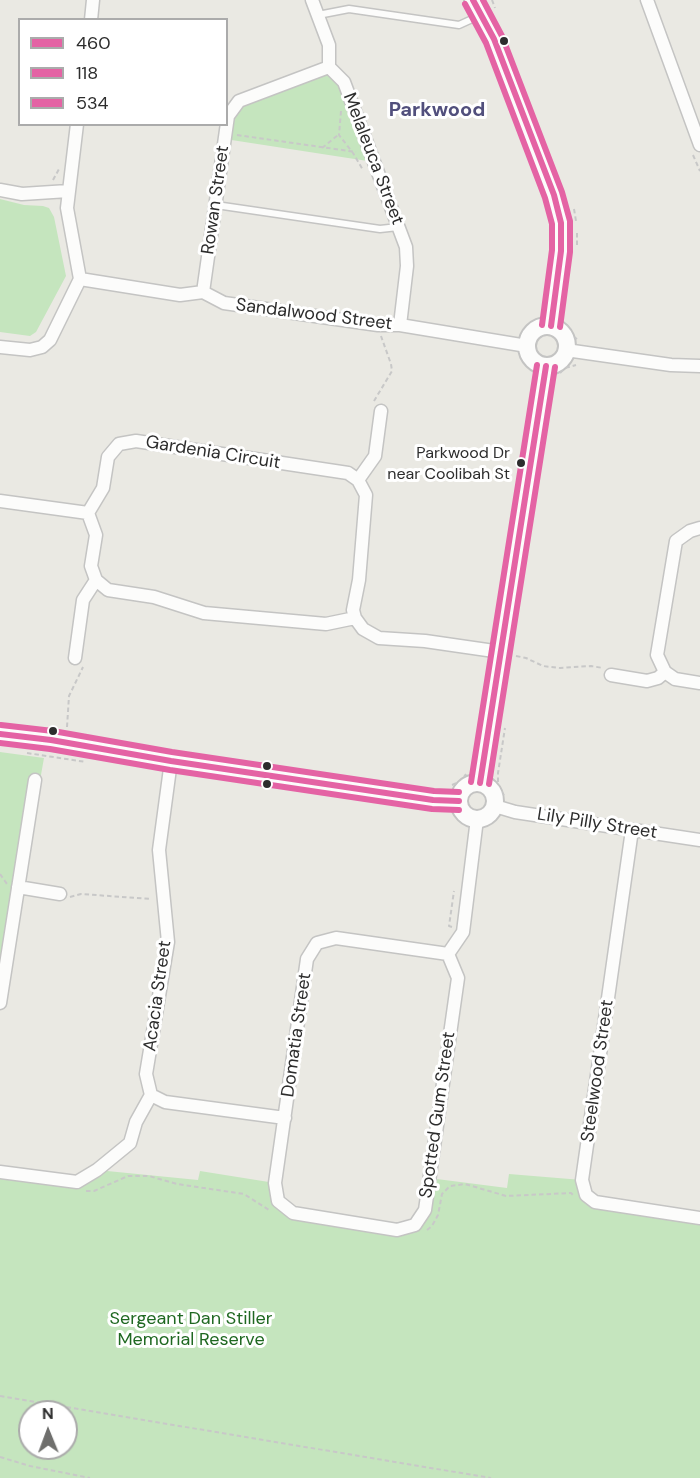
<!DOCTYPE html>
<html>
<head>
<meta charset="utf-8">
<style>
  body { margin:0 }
  #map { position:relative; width:700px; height:1478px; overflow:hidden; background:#eae9e3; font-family:"DM Sans",sans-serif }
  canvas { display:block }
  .legend { position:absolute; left:18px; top:18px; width:210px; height:108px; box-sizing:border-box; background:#fff; border:2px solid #ababab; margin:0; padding:8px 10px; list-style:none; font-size:18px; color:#2d2d2d }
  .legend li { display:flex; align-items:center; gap:12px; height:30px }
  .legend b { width:30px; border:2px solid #ababab }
  .north { position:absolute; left:18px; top:1400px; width:60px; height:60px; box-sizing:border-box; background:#fff; border:2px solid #ababab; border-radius:50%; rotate:359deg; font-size:16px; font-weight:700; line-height:24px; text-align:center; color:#2d2d2d }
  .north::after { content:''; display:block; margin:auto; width:21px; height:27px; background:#6f6f6d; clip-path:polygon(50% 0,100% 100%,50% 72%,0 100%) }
</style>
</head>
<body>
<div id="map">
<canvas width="700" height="1478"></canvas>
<ul class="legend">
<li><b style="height:8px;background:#e463a4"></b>460</li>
<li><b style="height:8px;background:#e463a4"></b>118</li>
<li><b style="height:8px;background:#e463a4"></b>534</li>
</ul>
<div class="north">N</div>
</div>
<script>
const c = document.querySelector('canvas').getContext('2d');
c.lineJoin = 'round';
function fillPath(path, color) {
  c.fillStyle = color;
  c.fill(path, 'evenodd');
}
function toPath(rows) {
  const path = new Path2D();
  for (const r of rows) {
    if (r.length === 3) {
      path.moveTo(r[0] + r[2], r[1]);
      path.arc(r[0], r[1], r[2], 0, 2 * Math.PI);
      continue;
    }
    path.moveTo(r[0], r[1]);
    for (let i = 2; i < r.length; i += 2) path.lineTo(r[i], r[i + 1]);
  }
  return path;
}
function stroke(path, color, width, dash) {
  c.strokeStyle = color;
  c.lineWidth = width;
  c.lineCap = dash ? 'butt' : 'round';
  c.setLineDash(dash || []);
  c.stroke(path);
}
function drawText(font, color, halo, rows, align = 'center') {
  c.font = font + ' "DM Sans",sans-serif';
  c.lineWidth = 6;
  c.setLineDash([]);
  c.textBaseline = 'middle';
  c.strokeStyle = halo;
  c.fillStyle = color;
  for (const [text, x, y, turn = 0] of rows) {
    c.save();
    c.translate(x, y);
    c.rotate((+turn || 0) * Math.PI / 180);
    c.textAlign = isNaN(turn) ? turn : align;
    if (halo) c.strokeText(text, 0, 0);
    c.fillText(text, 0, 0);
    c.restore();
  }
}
fillPath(toPath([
  [329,67,344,82,374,162,225,139,239,101],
  [0,199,24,205,43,206,49,208,54,217,66,276,36,332,30,336,0,332],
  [0,752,44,758,0,1003],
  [97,1170,198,1180,200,1171,275,1183,278,1201,294,1213,397,1230,415,1225,429,1178,507,1188,509,1174,582,1180,586,1195,700,1218,700,1478,0,1478,0,1172,77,1182],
  [30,1412,66,1412,66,1448,30,1448]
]), '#c5e5be');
const lane = toPath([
  [318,15,349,9,459,25,481,15],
  [216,205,380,229,398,227]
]);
const street = toPath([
  [312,0,329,45,329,67,344,82,406,247,407,266,400,325],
  [647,0,700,145],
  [91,20,93,0],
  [77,124,67,208,80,279],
  [0,190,22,194,68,191],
  [80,279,180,295,203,292,224,303,378,325,400,325,527,346],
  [203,292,228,116,239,101,329,67],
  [0,347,30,350,42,347,50,340,80,279],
  [566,350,671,365,700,366],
  [358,480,375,456,381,411],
  [0,501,88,513],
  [700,528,690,531,676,541,657,655,665,672,675,679,700,683],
  [355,618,326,624,204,613,154,597,108,590,96,580,91,566,96,535,88,513,103,488,108,457,119,444,136,441,348,473,358,480,366,495,359,580,353,610,355,618,363,629,379,638,425,641,501,652],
  [75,658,83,600,96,580],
  [611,675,647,681,658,678,665,672],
  [171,761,159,850,168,942,146,1074,151,1095,165,1102,285,1118],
  [495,806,515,812,700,840],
  [632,830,582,1180,586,1195,595,1202,700,1218],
  [18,887,60,894],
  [448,954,336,938,317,943,307,959,275,1183,278,1201,293,1213,397,1230,415,1225,425,1210,458,978,448,954,463,932,477,819],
  [0,1003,35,780],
  [0,1172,77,1182,97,1170,130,1143,136,1122,151,1095]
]);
const secondary = toPath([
  [473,0,494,39,554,195,561,223,561,251,551,326],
  [547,346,20],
  [0,734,51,740,171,761,433,800,459,801],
  [477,801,18],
  [480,783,546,366]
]);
stroke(lane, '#c4c4c3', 9);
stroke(street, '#c4c4c3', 15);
stroke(secondary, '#c4c4c3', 20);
stroke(toPath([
  [492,0,495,8],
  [341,111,339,135,353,153,363,170],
  [237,135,356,152],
  [322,148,338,135],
  [693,155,700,171],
  [53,180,59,169],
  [574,209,576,221],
  [577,245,577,230],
  [567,325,570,334,577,339],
  [560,373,565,368,576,365],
  [374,401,392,371,391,364,381,336],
  [516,656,526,658,543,666,560,668,591,666,603,668],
  [67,727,69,696,83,667],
  [27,753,86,762],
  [452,785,461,781,466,774],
  [504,795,498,787,498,773,505,728],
  [0,874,7,884],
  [70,897,81,894,151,899],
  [452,927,449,926,454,891],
  [86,1191,94,1191,128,1176,149,1176,177,1184,244,1194,269,1210],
  [427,1230,432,1226,438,1215,442,1194,450,1186,465,1184,506,1196,571,1193,573,1195],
  [0,1396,491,1478],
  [0,1457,30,1466,90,1478]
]), '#c8c8c8', 2, [4.5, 3]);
stroke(lane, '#fcfcfb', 6);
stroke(street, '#fcfcfb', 12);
stroke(secondary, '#fcfcfb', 16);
stroke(toPath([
  [473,0,494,39,554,195,561,223,561,251,551,326],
  [0,734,51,740,171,761,433,800,459,801],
  [480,783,546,366]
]), '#e463a4', 6);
stroke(toPath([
  [465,4,486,43,545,198,552,224,552,250,542,325],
  [0,743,50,749,170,770,432,809,459,810],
  [489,784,555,367]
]), '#e463a4', 6);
stroke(toPath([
  [483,0,502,36,562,192,570,221,570,252,560,327],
  [1,725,53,731,172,752,434,791,459,792],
  [471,782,537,365]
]), '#e463a4', 6);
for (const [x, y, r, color] of [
  [504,41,5,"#2d2d2d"],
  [521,463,5,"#2d2d2d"],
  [53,731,5,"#2d2d2d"],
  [267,766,5,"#2d2d2d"],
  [267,784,5,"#2d2d2d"]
]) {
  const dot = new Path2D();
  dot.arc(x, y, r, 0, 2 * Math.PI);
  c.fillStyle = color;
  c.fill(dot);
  stroke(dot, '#fff', 2);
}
drawText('16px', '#2d2d2d', '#fff', [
  ["Parkwood Dr",510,454],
  ["near Coolibah St",510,475]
], 'right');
drawText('18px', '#2d2d2d', '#fff', [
  ["Melaleuca Street",373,159,69],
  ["Rowan Street",216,200,-82],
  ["Sandalwood Street",314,315,7],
  ["Gardenia Circuit",213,453,9],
  ["Lily Pilly Street",597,824,9],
  ["Acacia Street",158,996,-82],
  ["Domatia Street",297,1035,-82],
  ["Steelwood Street",598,1071,-82],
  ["Spotted Gum Street",438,1115,-82]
]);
drawText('18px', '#1f6821', '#fff', [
  ["Sergeant Dan Stiller",191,1319],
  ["Memorial Reserve",191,1340]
]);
drawText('bold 20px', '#514f7c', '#fff', [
  ["Parkwood",437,111]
]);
</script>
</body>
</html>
